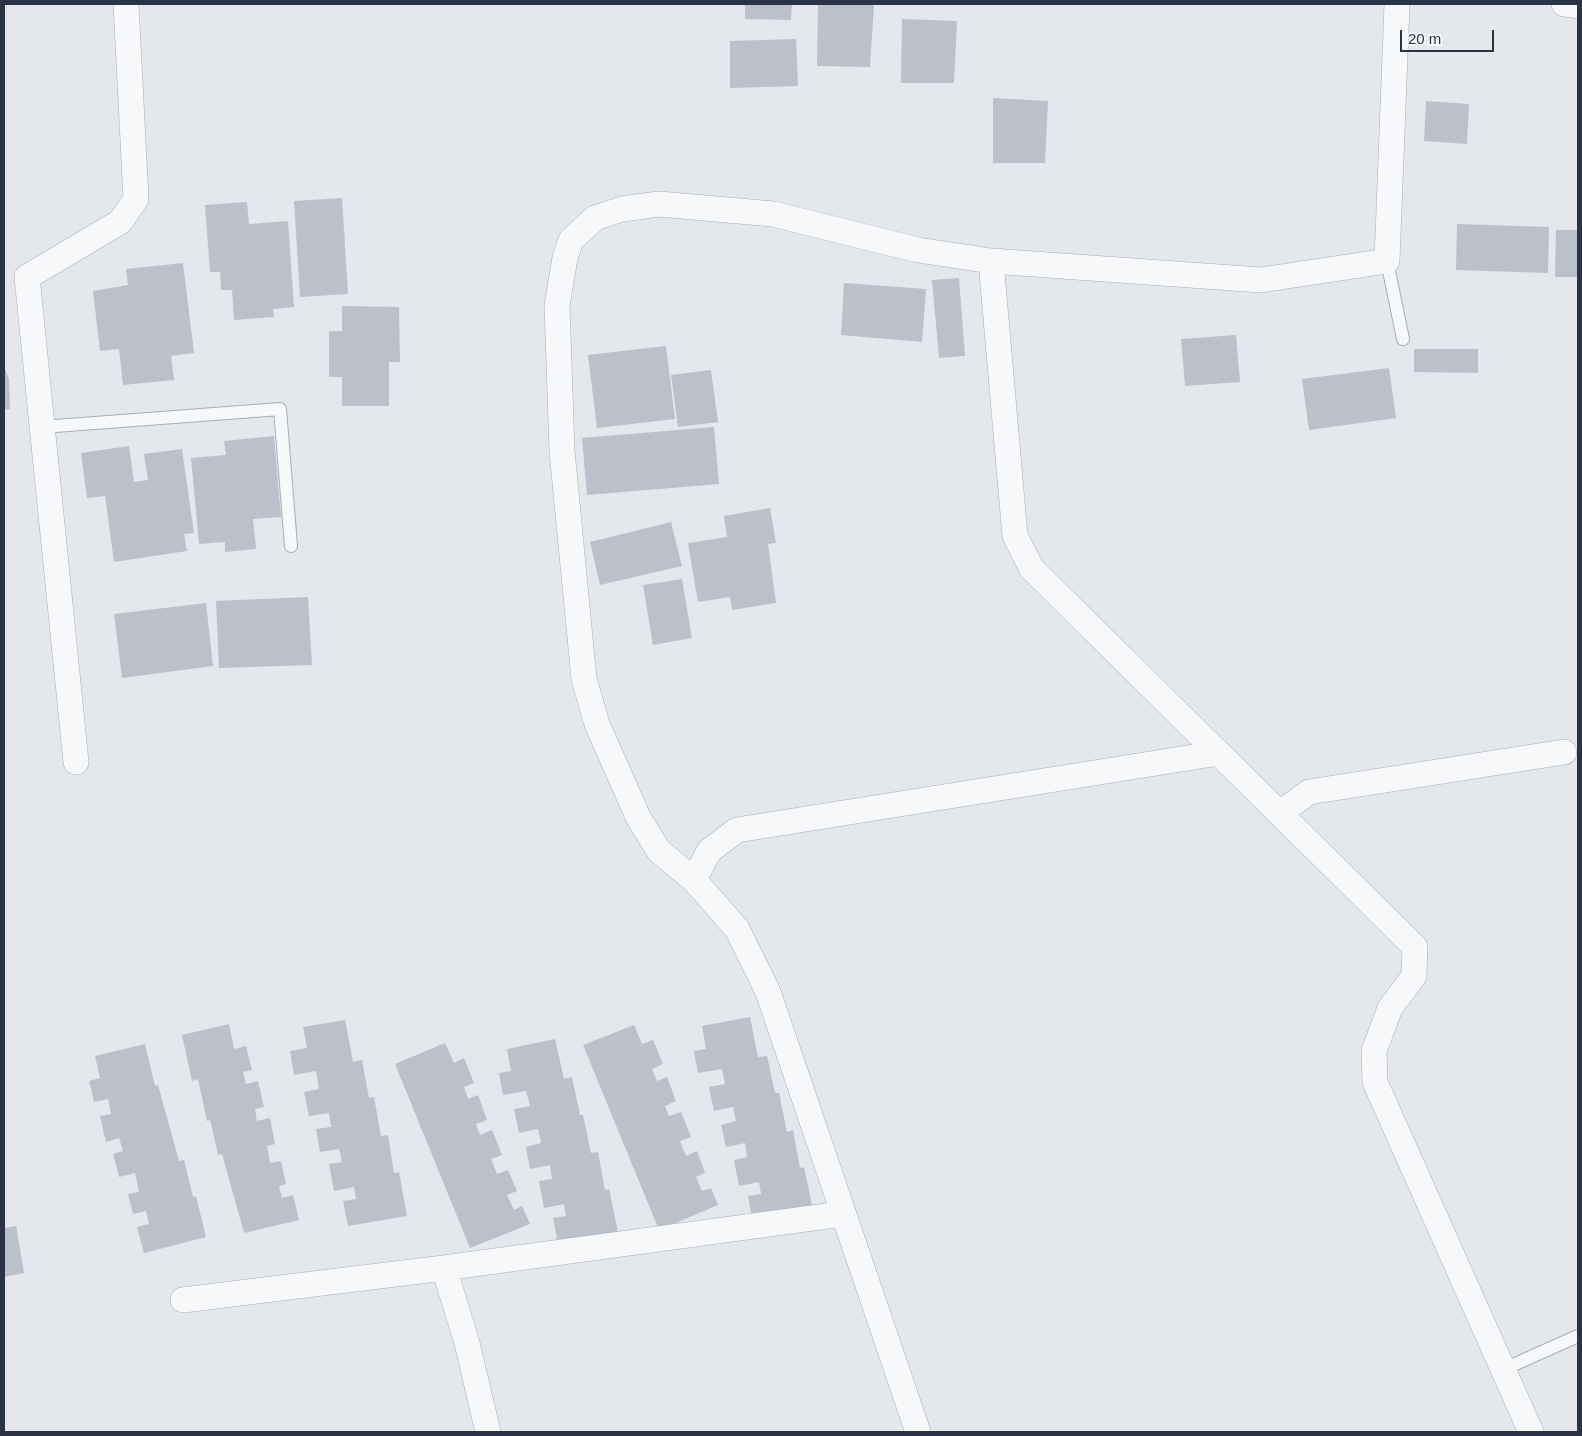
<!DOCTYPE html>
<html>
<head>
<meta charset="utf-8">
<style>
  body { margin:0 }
  #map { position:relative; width:1582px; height:1436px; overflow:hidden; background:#e4e7ec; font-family:Arial,sans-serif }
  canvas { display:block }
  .frame { position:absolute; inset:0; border:5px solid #2b3445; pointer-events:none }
  .scale { position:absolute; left:1400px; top:30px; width:94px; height:22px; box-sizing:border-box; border:2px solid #2b3445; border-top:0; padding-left:6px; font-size:15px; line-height:18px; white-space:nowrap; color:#2b3445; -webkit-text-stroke:4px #f4f6f9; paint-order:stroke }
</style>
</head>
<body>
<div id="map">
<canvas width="1582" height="1436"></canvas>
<div class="frame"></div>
<div class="scale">20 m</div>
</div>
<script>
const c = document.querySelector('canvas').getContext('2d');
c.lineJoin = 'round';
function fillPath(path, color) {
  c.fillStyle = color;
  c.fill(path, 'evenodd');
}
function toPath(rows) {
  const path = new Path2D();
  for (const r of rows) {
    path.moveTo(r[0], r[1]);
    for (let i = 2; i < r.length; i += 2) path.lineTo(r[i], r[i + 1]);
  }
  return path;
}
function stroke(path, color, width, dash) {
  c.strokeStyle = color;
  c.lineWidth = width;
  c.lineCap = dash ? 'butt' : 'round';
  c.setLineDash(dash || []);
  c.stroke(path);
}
fillPath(toPath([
  [745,4,792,4,791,20,745,19],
  [818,4,874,4,870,67,817,66],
  [902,19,957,21,954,83,901,83],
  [796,39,798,86,730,88,730,41],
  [993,98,1048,101,1045,163,993,163],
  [1426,101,1469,104,1467,144,1424,141],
  [342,198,348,294,300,297,294,201],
  [247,202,249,224,288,221,294,307,273,309,274,317,234,320,232,290,221,290,220,272,210,272,205,205],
  [1457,224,1549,227,1548,273,1456,270],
  [1556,230,1578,230,1578,277,1555,277],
  [183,263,194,353,171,356,174,380,123,385,119,349,100,351,93,291,128,285,126,269],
  [959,278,965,356,939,358,932,280],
  [844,283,926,289,922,342,841,335],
  [342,306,399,307,400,362,389,362,389,406,342,406,342,377,329,377,329,331,342,331],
  [1236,335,1240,382,1185,386,1181,339],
  [666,346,675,419,597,428,588,355],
  [1414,349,1478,349,1478,373,1414,372],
  [4,366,9,379,10,409,4,410],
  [1389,368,1396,418,1309,430,1302,379],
  [711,370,718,422,678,427,671,375],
  [714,427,719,484,587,495,582,438],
  [274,436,281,517,253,519,256,549,225,552,225,542,199,544,191,458,226,455,224,441],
  [129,446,134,482,148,480,144,454,182,449,194,533,184,534,187,551,114,562,105,496,87,498,81,453],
  [770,508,776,543,768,544,776,603,732,610,730,597,698,602,688,543,727,537,724,516],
  [671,522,682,566,600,585,590,542],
  [682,579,692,638,653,645,643,585],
  [308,597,312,665,219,668,216,601],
  [206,603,213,666,122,678,114,614],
  [750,1017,758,1057,767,1056,775,1093,779,1093,787,1132,793,1130,800,1168,804,1167,813,1210,753,1222,748,1196,761,1194,759,1182,739,1186,734,1160,747,1157,745,1143,726,1147,721,1125,736,1121,733,1107,714,1111,709,1087,725,1084,722,1069,698,1073,694,1051,706,1049,702,1026],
  [345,1020,353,1062,362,1060,369,1098,374,1097,381,1136,388,1135,394,1173,399,1172,407,1216,348,1226,343,1201,356,1199,354,1187,334,1191,329,1164,342,1162,339,1149,320,1152,316,1129,331,1127,329,1113,309,1116,304,1092,319,1089,316,1071,294,1075,290,1051,307,1048,303,1027],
  [229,1024,234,1049,246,1046,252,1070,243,1072,246,1084,258,1081,264,1107,255,1109,257,1121,270,1118,275,1144,267,1146,270,1163,281,1161,286,1184,279,1186,282,1198,293,1195,299,1220,244,1233,222,1154,218,1155,210,1120,207,1121,198,1079,192,1081,182,1035],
  [634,1025,642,1044,653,1040,663,1064,652,1069,657,1081,667,1077,676,1101,665,1106,669,1116,681,1112,691,1137,680,1141,686,1156,697,1151,705,1173,696,1177,702,1191,711,1188,718,1205,659,1230,583,1045],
  [555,1039,564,1079,572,1077,580,1115,583,1115,591,1153,598,1152,605,1190,609,1189,618,1232,558,1244,553,1218,566,1216,564,1204,544,1208,539,1181,552,1179,550,1165,530,1169,526,1147,541,1143,538,1129,519,1133,514,1109,530,1106,526,1091,503,1095,499,1073,511,1071,507,1049],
  [445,1043,454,1063,464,1058,474,1083,464,1087,468,1099,478,1095,487,1120,476,1124,480,1135,492,1130,502,1155,491,1159,497,1174,508,1170,517,1191,507,1195,514,1210,522,1206,530,1224,470,1248,395,1064],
  [145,1044,155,1086,158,1085,179,1161,184,1160,193,1197,196,1196,206,1237,144,1253,137,1227,149,1224,146,1211,133,1214,128,1194,139,1192,135,1173,119,1177,113,1154,123,1151,119,1138,106,1142,100,1116,111,1114,108,1099,94,1102,89,1081,100,1078,95,1056],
  [16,1226,24,1273,4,1277,4,1228]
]), '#bbc0ca');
const service = toPath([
  [1387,261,1403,339],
  [42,427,280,409,291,546],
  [1504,1369,1578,1336]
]);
const minor = toPath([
  [1564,4,1578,6],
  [991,261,1015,536,1032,569,1415,947,1414,976,1390,1008,1374,1051,1375,1082,1531,1432],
  [76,762,27,277,120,222,136,199,126,4],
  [1280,813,1309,792,1564,752],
  [694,880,709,851,737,830,1219,753],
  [444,1268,467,1343,488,1432],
  [183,1300,444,1268,842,1214],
  [918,1432,768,992,737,929,694,880,659,851,638,817,597,724,584,679,562,451,557,305,565,258,571,240,595,218,622,209,659,204,773,214,918,250,991,261,1261,280,1387,261,1397,4]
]);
stroke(service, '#a9aeb7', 14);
stroke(minor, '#a9aeb7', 26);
stroke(service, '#f7f8fa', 12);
stroke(minor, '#f7f8fa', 25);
</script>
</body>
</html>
